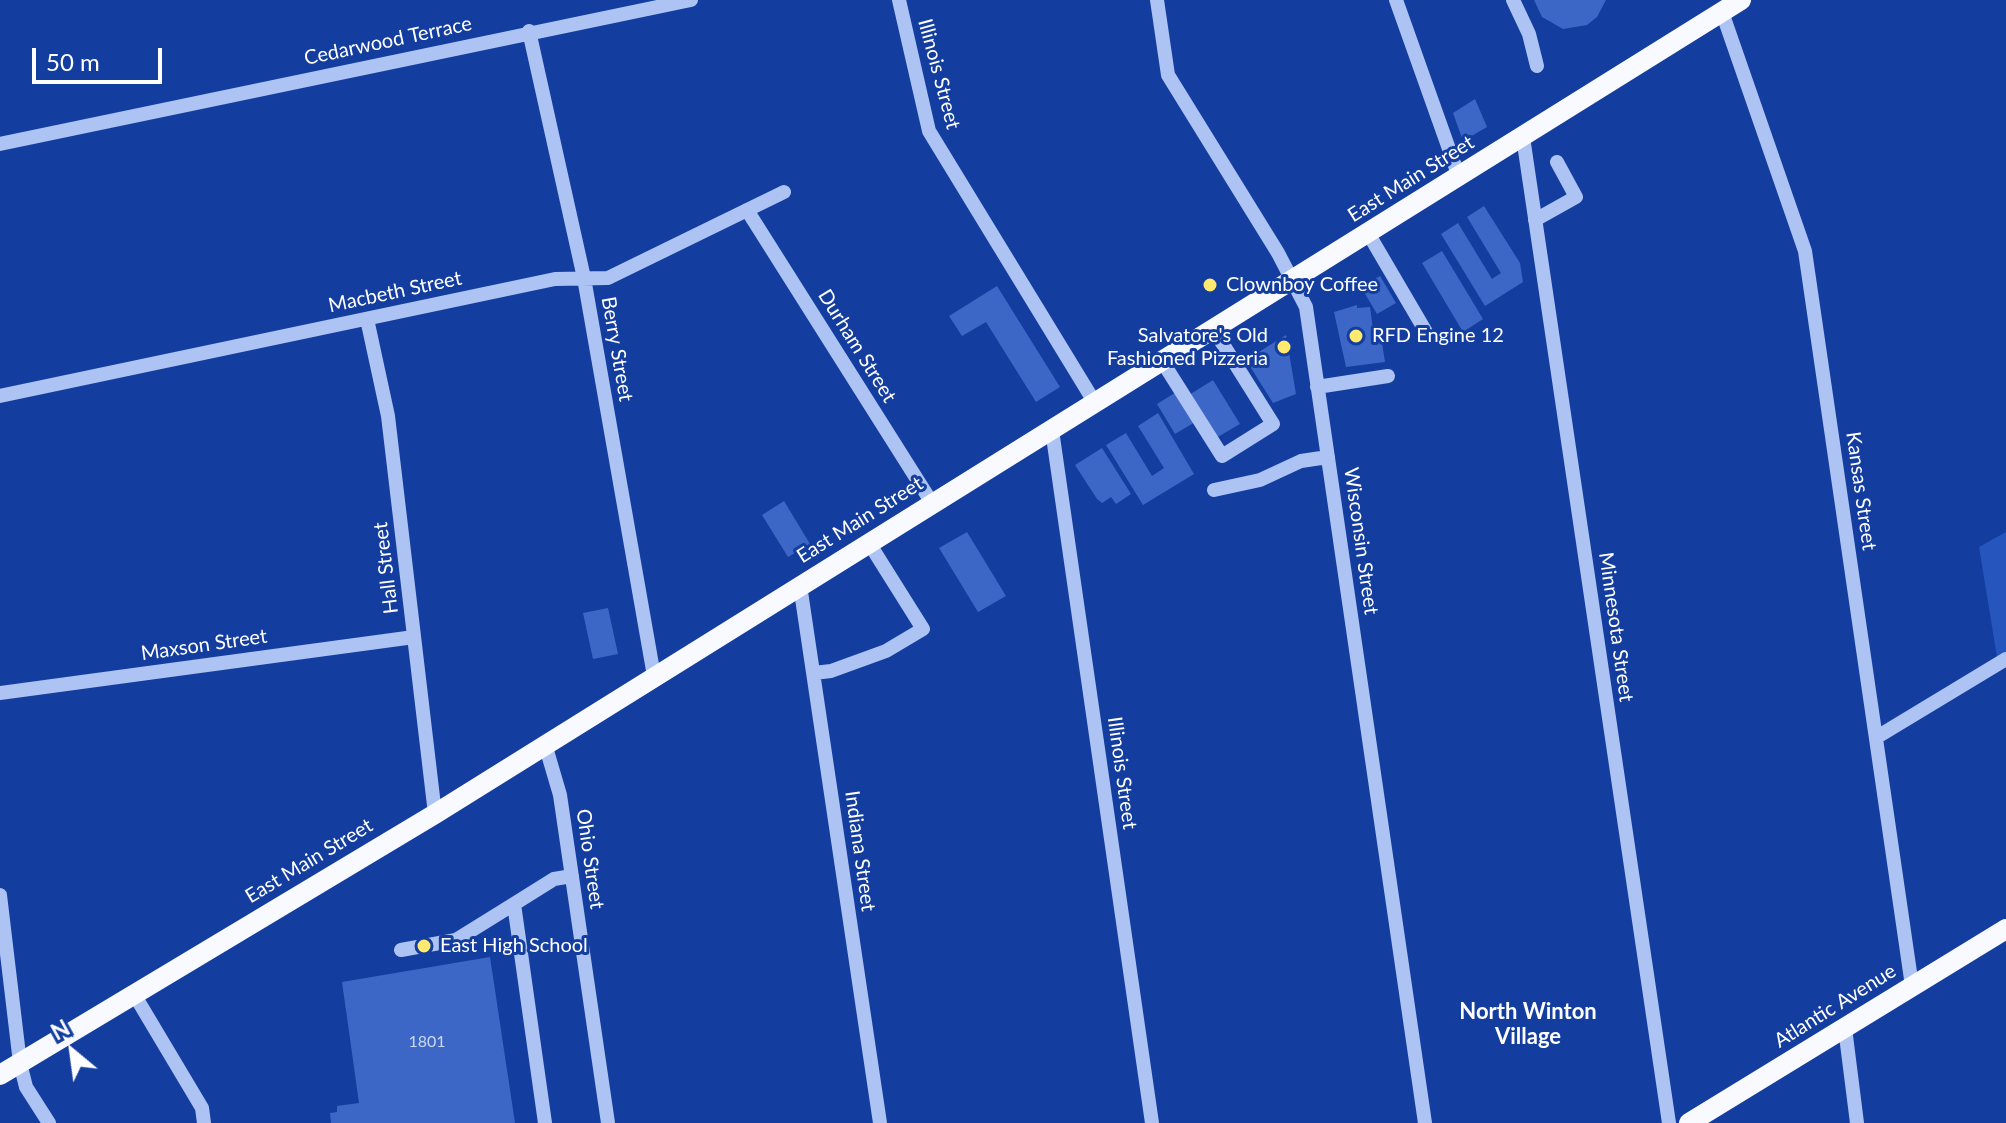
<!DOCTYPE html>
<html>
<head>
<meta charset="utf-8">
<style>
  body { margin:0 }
  #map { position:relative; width:2006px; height:1123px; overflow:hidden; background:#133d9f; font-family:Lato,sans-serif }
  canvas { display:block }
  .north { position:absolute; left:32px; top:1011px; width:80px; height:80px; -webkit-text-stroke:6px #133d9f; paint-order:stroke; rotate:331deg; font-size:22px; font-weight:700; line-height:32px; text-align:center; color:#fff }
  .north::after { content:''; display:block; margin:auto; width:28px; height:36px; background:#fff; clip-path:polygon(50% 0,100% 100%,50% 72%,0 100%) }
  .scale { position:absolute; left:32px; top:48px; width:130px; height:36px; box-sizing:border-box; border:4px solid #fff; border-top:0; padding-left:10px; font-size:24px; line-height:28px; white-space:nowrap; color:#fff; -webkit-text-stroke:6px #133d9f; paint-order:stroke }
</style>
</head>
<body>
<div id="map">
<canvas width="2006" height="1123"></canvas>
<div class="north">N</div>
<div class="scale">50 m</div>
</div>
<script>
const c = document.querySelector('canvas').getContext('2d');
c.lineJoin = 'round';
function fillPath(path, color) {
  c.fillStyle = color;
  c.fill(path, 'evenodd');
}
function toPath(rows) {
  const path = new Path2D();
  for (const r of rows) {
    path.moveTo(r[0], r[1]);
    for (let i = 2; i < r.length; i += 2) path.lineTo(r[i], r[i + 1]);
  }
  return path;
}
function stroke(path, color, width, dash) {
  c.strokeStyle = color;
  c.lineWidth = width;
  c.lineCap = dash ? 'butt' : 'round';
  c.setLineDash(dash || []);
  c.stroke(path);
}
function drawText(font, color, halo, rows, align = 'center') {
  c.font = font + ' Lato,sans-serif';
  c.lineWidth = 6;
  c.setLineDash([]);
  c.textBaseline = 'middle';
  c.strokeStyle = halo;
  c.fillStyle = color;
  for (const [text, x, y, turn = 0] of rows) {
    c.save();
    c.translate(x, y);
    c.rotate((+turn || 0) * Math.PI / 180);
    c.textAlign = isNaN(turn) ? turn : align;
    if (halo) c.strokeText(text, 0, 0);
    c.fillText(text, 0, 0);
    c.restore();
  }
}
fillPath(toPath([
  [2006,532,2006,652,1997,657,1979,547]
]), '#2656bd');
fillPath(toPath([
  [1534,0,1606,0,1597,17,1587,25,1563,29,1542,17],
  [1475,99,1487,127,1463,141,1453,113],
  [1484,206,1520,263,1523,282,1485,306,1441,234,1458,223,1492,279,1501,273,1467,217],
  [1442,251,1483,319,1463,332,1422,263],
  [1380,276,1396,303,1377,314,1361,287],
  [997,286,1060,387,1036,402,986,322,962,336,949,316],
  [1357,305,1357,308,1370,307,1374,337,1381,336,1385,362,1346,367,1334,312],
  [1286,335,1296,394,1273,403,1246,360],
  [1213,380,1240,424,1216,438,1189,395],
  [1178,391,1197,421,1175,434,1157,404],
  [1158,413,1194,474,1143,505,1106,445,1126,433,1152,476,1164,468,1138,426],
  [1102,448,1131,494,1116,504,1111,497,1102,503,1097,499,1075,465],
  [784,501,810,544,788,557,762,515],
  [967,532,1006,596,978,612,939,548],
  [608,608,618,654,593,659,583,613],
  [490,957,515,1123,331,1123,330,1113,337,1112,337,1106,359,1103,342,982]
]), '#3d67c6');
stroke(toPath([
  [899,0,929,131,1095,403],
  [1157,0,1168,75,1278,253,1306,307,1425,1123],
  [1396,0,1459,177],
  [1513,0,1529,34,1537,66],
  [1722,12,1805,251,1912,986],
  [529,31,584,278,654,676],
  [1523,137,1669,1123],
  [0,144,691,0],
  [747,210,932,503],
  [1535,220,1576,197,1557,162],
  [1368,233,1426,332],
  [367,319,388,416,435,814],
  [1162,361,1222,456,1273,424,1214,330],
  [1317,387,1388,376],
  [0,396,555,279,608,278,784,192],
  [1052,430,1152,1123],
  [1214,490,1260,480,1301,461,1328,457],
  [800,585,880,1123],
  [814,673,831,671,886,651,923,629,869,543],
  [0,693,414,637],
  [1877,737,2006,659],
  [545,744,560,795,608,1123],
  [0,895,20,1063,26,1087,49,1123],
  [401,950,456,940,514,904],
  [134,994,202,1108,204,1123],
  [1845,1028,1857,1123],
  [545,1123,514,904,554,879,572,876]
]), '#acc3f4', 14);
stroke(toPath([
  [0,1075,435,814,1741,0],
  [1689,1123,2006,929]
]), '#f9faff', 20);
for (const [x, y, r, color] of [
  [1210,285,8,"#ffe96f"],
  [1356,336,8,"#ffe96f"],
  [1284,347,8,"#ffe96f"],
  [424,946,8,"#ffe96f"]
]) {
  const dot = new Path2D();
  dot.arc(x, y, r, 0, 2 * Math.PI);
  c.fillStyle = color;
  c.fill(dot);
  stroke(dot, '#133d9f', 3);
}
drawText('16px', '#ced9f1', null, [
  ["1801",427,1042]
]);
drawText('20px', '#fff', '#133d9f', [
  ["Cedarwood Terrace",388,41,-12],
  ["Illinois Street",939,74,75],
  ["East Main Street",1411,179,-32],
  ["Macbeth Street",395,292,-12],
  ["Durham Street",857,346,58],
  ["Berry Street",617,349,80],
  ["Kansas Street",1861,491,82],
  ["East Main Street",860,520,-32],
  ["Wisconsin Street",1361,541,82],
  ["Hall Street",386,568,-97],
  ["Minnesota Street",1616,627,82],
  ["Maxson Street",204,645,-8],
  ["Illinois Street",1122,773,82],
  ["Indiana Street",860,851,82],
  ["Ohio Street",590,859,82],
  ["East Main Street",309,861,-31],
  ["Atlantic Avenue",1835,1006,-32]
]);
drawText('20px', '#fff', '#133d9f', [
  ["Clownboy Coffee",1226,285],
  ["Salvatore's Old",1268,336,"right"],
  ["Fashioned Pizzeria",1268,359,"right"],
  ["RFD Engine 12",1372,336],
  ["East High School",440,946]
], 'left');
drawText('bold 22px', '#fff', '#133d9f', [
  ["North Winton",1528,1012],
  ["Village",1528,1037]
]);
</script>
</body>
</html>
